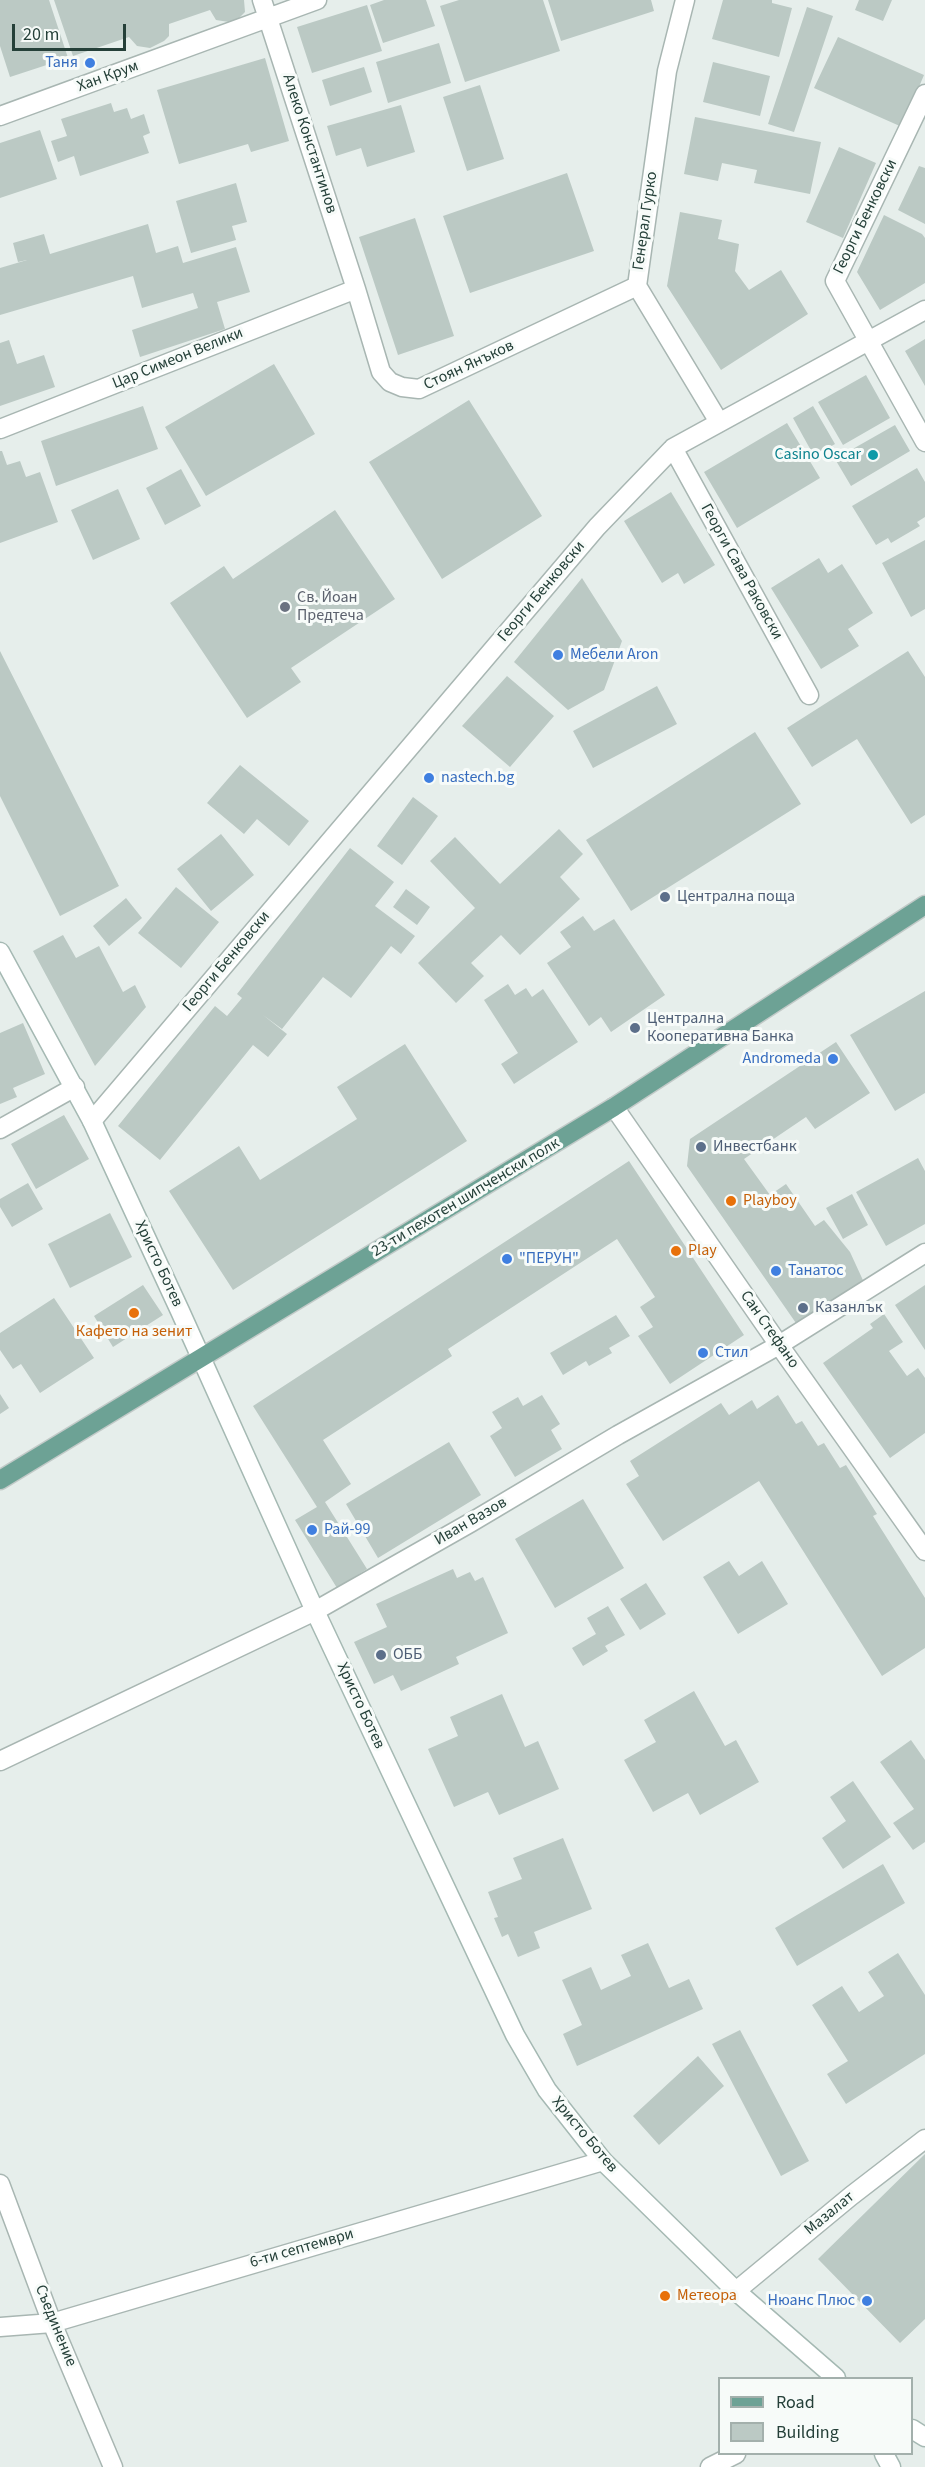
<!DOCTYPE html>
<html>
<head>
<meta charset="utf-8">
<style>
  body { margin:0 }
  #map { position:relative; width:925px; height:2467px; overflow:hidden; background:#e6eeeb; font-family:"Source Sans 3",sans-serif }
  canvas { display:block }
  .legend { position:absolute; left:718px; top:2377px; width:195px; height:78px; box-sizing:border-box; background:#f7fbf9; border:2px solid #a3b0ac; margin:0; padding:8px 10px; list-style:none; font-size:18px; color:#254039 }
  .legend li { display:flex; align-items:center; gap:12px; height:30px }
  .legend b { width:30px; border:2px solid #a3b0ac }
  .scale { position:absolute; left:12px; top:24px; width:114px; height:27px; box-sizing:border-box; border:3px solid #254039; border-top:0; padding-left:8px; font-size:18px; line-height:21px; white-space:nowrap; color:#254039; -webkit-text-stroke:4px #f7fbf9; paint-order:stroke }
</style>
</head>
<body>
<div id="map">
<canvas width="925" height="2467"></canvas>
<ul class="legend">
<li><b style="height:8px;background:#6da295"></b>Road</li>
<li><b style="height:16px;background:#bbc9c4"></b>Building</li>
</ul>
<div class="scale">20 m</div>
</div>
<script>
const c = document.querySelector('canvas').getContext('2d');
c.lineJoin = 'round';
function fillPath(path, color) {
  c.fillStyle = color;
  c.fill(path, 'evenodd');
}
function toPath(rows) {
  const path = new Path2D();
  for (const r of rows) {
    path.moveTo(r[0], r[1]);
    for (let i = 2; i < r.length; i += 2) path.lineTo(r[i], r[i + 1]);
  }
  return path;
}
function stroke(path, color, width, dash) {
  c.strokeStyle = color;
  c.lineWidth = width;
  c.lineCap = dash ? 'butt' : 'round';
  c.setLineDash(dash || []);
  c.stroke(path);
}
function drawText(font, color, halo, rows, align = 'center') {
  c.font = font + ' "Source Sans 3",sans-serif';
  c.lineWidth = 6;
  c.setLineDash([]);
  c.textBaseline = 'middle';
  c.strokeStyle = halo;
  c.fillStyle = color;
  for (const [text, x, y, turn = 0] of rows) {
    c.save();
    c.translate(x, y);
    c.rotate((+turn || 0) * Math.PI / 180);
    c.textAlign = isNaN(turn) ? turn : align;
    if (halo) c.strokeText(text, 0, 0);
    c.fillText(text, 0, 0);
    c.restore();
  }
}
fillPath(toPath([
  [0,0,49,0,68,58,10,77,0,46],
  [54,0,244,0,245,12,236,21,229,22,216,20,210,10,169,24,169,36,164,41,150,48,137,46,129,37,73,56],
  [384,0,426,0,435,26,383,43,370,5],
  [459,0,543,0,560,51,465,82,440,6],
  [548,0,651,0,654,11,561,41],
  [723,0,772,0,772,3,792,8,779,57,712,39],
  [859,0,892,0,883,21,855,10],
  [367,5,382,51,312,73,297,27],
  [807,7,833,16,794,132,768,124],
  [838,37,924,75,902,127,814,88],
  [439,43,451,83,388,103,376,62],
  [265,58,289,141,251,152,248,144,179,164,157,90],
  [713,62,770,76,760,116,703,102],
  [364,67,372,92,330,106,322,80],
  [480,85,504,159,467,171,443,97],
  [111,103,114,112,127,108,131,119,144,114,150,133,143,136,149,153,80,176,74,156,58,162,51,141,67,136,61,119],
  [401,105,415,152,367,167,361,148,336,156,327,126],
  [695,117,821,142,810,194,754,183,757,170,722,163,718,181,684,174],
  [40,130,57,179,0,198,0,143],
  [839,147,876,163,843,238,806,222],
  [919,166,925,168,925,224,898,210],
  [567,173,594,251,470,293,443,216],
  [236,183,247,222,232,226,236,240,191,253,176,201],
  [680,212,722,220,718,239,739,244,735,271,749,290,781,270,808,314,721,370,667,286],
  [884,215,922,234,925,238,925,283,880,310,857,272],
  [415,218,454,336,398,355,359,237],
  [148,224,156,253,178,246,183,263,236,247,250,292,217,302,225,329,140,357,132,330,198,308,193,293,142,308,133,276,0,315,0,268,27,260,18,262,13,243,44,234,50,254],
  [925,339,925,386,905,351],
  [9,340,17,364,44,355,55,387,0,406,0,343],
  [274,364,315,434,206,496,165,427],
  [866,375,890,418,843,445,818,402],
  [469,400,542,516,442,579,369,462],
  [143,406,158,449,56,486,41,441],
  [813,406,835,444,814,456,793,418],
  [787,423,820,478,737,528,704,472],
  [895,425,910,451,851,486,835,459],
  [0,451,2,451,7,465,20,461,26,477,40,472,58,522,0,543],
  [917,468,925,482,925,517,917,522,920,526,891,543,888,538,876,545,852,506],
  [181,469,201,506,165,525,146,488],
  [118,489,140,539,93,560,71,510],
  [671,492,715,565,684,584,678,573,662,583,624,521],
  [335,510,395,599,291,668,301,682,247,718,170,603,224,566,233,579],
  [925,540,925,609,911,617,882,563],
  [819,558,828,573,842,564,873,613,848,629,859,646,821,669,771,588],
  [582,578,622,641,604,690,568,710,514,662],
  [0,651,119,886,60,916,0,796],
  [908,651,925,677,925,815,911,824,857,739,812,767,787,728],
  [507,676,554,716,510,767,462,726],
  [657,686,677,724,593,768,573,731],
  [755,732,801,804,631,911,586,840],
  [240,765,309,821,289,846,257,819,244,834,207,803],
  [413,797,438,816,402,865,377,846],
  [559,829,583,854,560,877,580,899,520,955,501,935,471,963,484,976,456,1003,418,963,475,908,430,861,455,837,500,884],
  [221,834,254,875,211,911,177,869],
  [350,848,394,882,375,906,415,936,401,954,391,946,351,998,323,977,282,1029,263,1015,287,1034,268,1057,253,1045,160,1160,118,1126,215,1006,227,1016,242,998,237,994],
  [176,887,219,922,181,968,138,933],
  [406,889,430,907,417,925,393,907],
  [126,898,142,918,109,946,93,926],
  [583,916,594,931,614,919,665,995,611,1032,601,1017,589,1026,547,963,571,947,560,932],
  [63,935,76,958,99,946,123,992,135,985,146,1007,95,1066,33,951],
  [508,984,515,995,526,988,532,997,543,989,578,1042,514,1084,501,1064,518,1053,484,1000],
  [925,991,925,1093,895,1111,850,1035],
  [23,1023,45,1074,13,1088,17,1097,0,1104,0,1033],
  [836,1042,870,1093,815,1129,806,1117,744,1159,770,1195,786,1184,815,1226,824,1220,850,1252,867,1289,798,1326,687,1166,690,1139],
  [405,1044,467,1141,233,1290,169,1191,239,1146,260,1180,357,1119,337,1087],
  [64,1115,89,1159,36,1189,11,1144],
  [918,1158,925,1171,925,1224,886,1246,856,1192],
  [629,1161,744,1335,670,1384,638,1336,653,1327,640,1307,655,1297,617,1239,448,1349,452,1356,323,1440,351,1484,325,1502,367,1569,337,1588,295,1520,317,1507,253,1406],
  [28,1183,43,1209,12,1227,0,1207,0,1199],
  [852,1194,868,1225,843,1239,826,1208],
  [110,1213,132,1257,70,1288,48,1244],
  [143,1285,163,1315,113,1347,94,1316],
  [925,1285,925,1350,895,1305],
  [54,1298,94,1358,40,1393,21,1364,13,1369,0,1350,0,1333],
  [884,1314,903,1342,889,1351,907,1376,918,1368,925,1378,925,1433,890,1458,823,1363,873,1328,870,1324],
  [616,1315,630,1336,609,1348,612,1353,589,1366,586,1361,563,1375,550,1353],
  [0,1394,9,1408,0,1414],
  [542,1395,560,1424,551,1430,562,1449,515,1477,490,1436,502,1428,492,1412,518,1397,523,1406],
  [778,1395,796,1424,802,1421,818,1446,824,1443,840,1468,846,1465,877,1514,873,1516,925,1598,925,1648,882,1676,759,1481,663,1541,626,1484,639,1476,630,1461,721,1403,729,1415,752,1400,757,1409],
  [449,1442,481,1495,378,1558,346,1504],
  [583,1499,624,1568,555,1608,515,1539],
  [729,1561,739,1576,762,1561,788,1604,738,1634,703,1577],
  [453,1569,457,1578,470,1572,475,1581,483,1577,508,1633,456,1657,459,1664,401,1691,393,1675,374,1684,354,1642,387,1627,376,1604],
  [646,1583,666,1614,640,1630,620,1599],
  [608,1606,625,1635,605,1646,608,1651,583,1666,572,1648,596,1634,587,1618],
  [694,1691,725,1746,736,1740,759,1782,700,1815,688,1793,653,1812,624,1760,656,1742,644,1720],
  [502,1694,525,1747,538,1741,559,1789,499,1815,488,1792,454,1807,428,1749,458,1736,450,1717],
  [911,1740,925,1760,925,1842,913,1850,893,1823,914,1809,880,1762],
  [853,1781,891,1837,843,1869,822,1838,846,1821,830,1797],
  [563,1838,592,1909,534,1932,540,1948,518,1957,508,1934,502,1937,494,1918,498,1917,488,1892,522,1879,513,1858],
  [883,1864,905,1903,797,1966,775,1928],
  [648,1943,669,1988,689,1979,703,2009,577,2066,563,2034,582,2025,562,1980,591,1967,601,1990,631,1976,621,1955],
  [898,1953,925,1995,925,2054,846,2104,827,2074,848,2061,812,2005,842,1986,859,2012,884,1996,868,1972],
  [740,2030,809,2161,781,2176,712,2044],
  [698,2056,724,2086,659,2145,633,2116],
  [925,2154,925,2319,900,2343,818,2259]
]), '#bbc9c4');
const street = toPath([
  [262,0,356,289,381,372,390,382,402,387,419,389,637,286],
  [685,0,667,71,637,286,719,422],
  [925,94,835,281,925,442],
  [0,116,317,0],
  [0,429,356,289],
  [673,448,809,695],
  [614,1107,779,1345,925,1551],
  [92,1121,597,527,673,448,925,310],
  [0,1129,75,1087],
  [0,1761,315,1611,470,1523,618,1435,779,1345,925,1253],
  [0,2184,52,2323,113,2467],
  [736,2291,851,2196,925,2139],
  [0,2327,52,2323,603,2161],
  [710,2467,736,2454]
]);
const secondary = toPath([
  [0,952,92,1121,180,1311,315,1611,515,2035,547,2090,603,2161,736,2291,836,2378],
  [912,2429,925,2437],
  [884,2454,891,2467]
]);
const primary = toPath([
  [0,1480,614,1107,925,905]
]);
stroke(street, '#a8b6b2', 21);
stroke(secondary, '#a5b9b3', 21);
stroke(primary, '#c2cac8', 21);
stroke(street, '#fff', 18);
stroke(secondary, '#fff', 18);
stroke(primary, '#6da295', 18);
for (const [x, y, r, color] of [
  [90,63,6,"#3f7fe0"],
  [873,455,6,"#0f9aa8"],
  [285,607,6,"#6b7280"],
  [558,655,6,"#3f7fe0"],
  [429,778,6,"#3f7fe0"],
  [665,897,6,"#5c6f8a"],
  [635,1028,6,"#5c6f8a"],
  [833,1059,6,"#3f7fe0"],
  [701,1147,6,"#5c6f8a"],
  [731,1201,6,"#e8710a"],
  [676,1251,6,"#e8710a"],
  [507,1259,6,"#3f7fe0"],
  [776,1271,6,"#3f7fe0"],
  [803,1308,6,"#5c6f8a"],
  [134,1313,6,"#e8710a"],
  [703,1353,6,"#3f7fe0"],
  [312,1530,6,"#3f7fe0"],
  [381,1655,6,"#5c6f8a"],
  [665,2296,6,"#e8710a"],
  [867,2301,6,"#3f7fe0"]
]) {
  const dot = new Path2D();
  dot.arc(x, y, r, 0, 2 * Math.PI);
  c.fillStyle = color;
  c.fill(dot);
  stroke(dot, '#f7fbf9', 2);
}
drawText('16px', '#366cbe', '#f7fbf9', [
  ["Таня",78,63,"right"],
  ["Мебели Aron",570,655],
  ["nastech.bg",441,778],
  ["Andromeda",821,1059,"right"],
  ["\"ПЕРУН\"",519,1259],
  ["Танатос",788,1271],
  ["Стил",715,1353],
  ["Рай-99",324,1530],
  ["Нюанс Плюс",855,2301,"right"]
], 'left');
drawText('16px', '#254039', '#f7fbf9', [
  ["Хан Крум",108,77,-20],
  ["Алеко Константинов",309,144,72],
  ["Георги Бенковски",866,217,-64],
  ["Генерал Гурко",646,221,-82],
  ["Цар Симеон Велики",178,359,-22],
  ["Стоян Янъков",469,366,-25],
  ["Георги Сава Раковски",741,572,61],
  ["Георги Бенковски",542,592,-50],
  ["Георги Бенковски",227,962,-50],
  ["23-ти пехотен шипченски полк",466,1198,-31],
  ["Христо Ботев",158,1264,65],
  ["Сан Стефано",769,1330,55],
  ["Иван Вазов",471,1522,-30],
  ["Христо Ботев",360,1706,65],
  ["Христо Ботев",584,2135,50],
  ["Мазалат",830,2214,-39],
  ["6-ти септември",302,2249,-16],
  ["Съединение",55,2326,68]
]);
drawText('16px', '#0d838f', '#f7fbf9', [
  ["Casino Oscar",861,455]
], 'right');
drawText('16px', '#5b616d', '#f7fbf9', [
  ["Св. Йоан",297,598],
  ["Предтеча",297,616]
], 'left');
drawText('16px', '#4e5e75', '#f7fbf9', [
  ["Централна поща",677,897],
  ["Централна",647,1019],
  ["Кооперативна Банка",647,1037],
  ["Инвестбанк",713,1147],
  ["Казанлък",815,1308],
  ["ОББ",393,1655]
], 'left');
drawText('16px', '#c56008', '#f7fbf9', [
  ["Playboy",743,1201],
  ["Play",688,1251],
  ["Кафето на зенит",134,1332,"center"],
  ["Метеора",677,2296]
], 'left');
</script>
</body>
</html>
